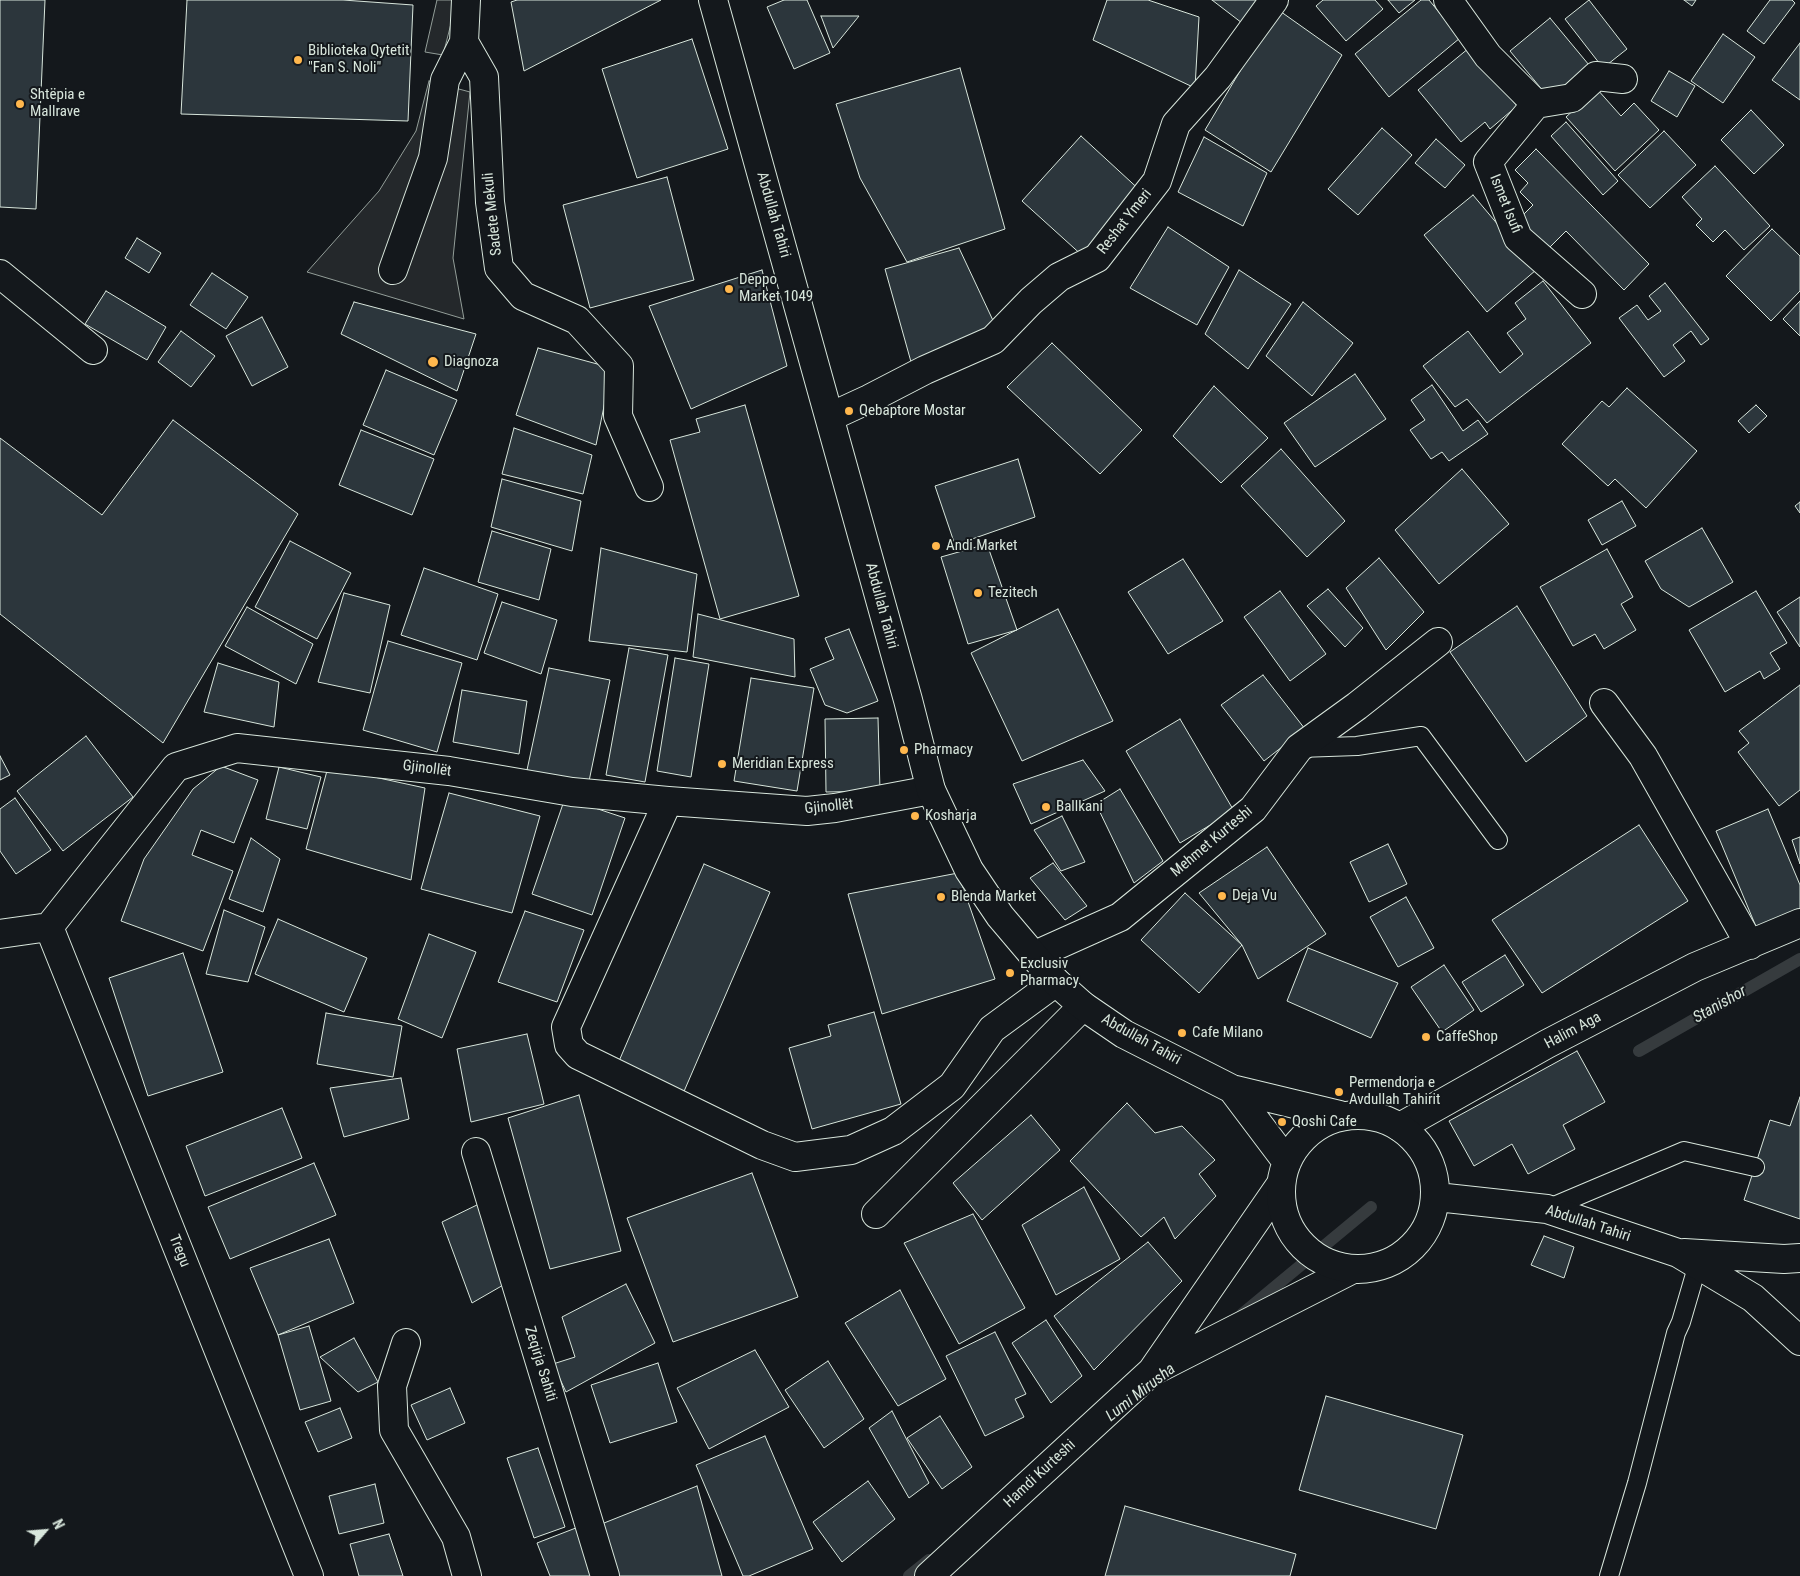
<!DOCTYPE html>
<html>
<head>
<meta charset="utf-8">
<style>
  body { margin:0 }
  #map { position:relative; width:1800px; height:1576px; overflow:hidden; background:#14181c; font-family:"Roboto Condensed",sans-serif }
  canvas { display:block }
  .north { position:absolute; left:20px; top:1506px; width:50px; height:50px; -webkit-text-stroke:4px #14181c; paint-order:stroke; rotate:63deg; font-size:14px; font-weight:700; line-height:20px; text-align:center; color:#d8e6dc }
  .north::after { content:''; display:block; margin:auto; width:18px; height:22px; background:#d8e6dc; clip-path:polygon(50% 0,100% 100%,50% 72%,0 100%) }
</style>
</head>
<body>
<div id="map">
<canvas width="1800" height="1576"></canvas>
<div class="north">N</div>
</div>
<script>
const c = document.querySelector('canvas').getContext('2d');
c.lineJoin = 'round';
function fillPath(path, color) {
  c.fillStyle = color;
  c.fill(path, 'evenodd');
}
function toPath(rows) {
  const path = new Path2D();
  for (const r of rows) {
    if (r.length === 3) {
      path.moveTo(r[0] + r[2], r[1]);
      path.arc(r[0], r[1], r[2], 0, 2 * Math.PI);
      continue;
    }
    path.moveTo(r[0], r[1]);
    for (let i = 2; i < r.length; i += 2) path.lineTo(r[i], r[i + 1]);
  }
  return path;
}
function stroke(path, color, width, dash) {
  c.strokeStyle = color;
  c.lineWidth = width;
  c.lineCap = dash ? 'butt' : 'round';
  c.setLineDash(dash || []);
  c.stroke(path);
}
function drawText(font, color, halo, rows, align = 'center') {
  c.font = font + ' "Roboto Condensed",sans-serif';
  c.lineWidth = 4;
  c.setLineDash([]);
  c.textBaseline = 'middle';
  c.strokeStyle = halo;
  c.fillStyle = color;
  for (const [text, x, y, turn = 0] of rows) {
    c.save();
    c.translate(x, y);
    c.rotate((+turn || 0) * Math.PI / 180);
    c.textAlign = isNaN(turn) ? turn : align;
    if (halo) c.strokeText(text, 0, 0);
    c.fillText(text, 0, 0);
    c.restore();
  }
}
const parking = toPath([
  [437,0,457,0,443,55,425,52,437,0],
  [429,81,470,92,453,258,464,319,307,272,379,191,416,131,429,81]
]);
fillPath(parking, '#24282b');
stroke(parking, '#939e99', 1);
stroke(toPath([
  [1639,1051,1800,959],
  [1242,1314,1371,1207],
  [909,1576,929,1560]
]), '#363b3e', 12);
const building = toPath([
  [0,0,45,0,36,209,0,207,0,0],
  [187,0,343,0,413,5,408,121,181,114,187,0],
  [517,0,661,0,524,71,511,2,517,0],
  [784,0,807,0,830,53,794,69,767,7,784,0],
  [1107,0,1148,0,1199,17,1195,88,1093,40,1107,0],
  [1212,0,1259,0,1242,23,1212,0],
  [1323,0,1375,0,1383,9,1346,41,1316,6,1323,0],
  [1388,0,1415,0,1399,13,1388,0],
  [1421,0,1429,0,1460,38,1389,97,1355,54,1421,0],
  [1589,0,1627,49,1603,68,1565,19,1589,0],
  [1684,0,1696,0,1692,6,1684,0],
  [1770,0,1792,0,1795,3,1764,44,1747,31,1770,0],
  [1277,9,1342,55,1271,172,1205,130,1277,9],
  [821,16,859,16,833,48,821,16],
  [1550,18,1589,65,1549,98,1510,51,1550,18],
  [1723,34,1755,57,1723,103,1691,81,1723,34],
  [692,39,728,149,637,178,602,69,692,39],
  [1800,43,1800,100,1772,80,1800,43],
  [1469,48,1517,106,1490,129,1485,122,1461,142,1418,90,1469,48],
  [960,68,1005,229,907,262,860,178,836,104,960,68],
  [1669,71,1695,86,1677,117,1651,101,1669,71],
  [1597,89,1621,116,1634,103,1659,130,1615,171,1566,117,1597,89],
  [1751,110,1784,145,1754,174,1721,140,1751,110],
  [1566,122,1618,181,1603,195,1551,136,1566,122],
  [1382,128,1412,155,1358,215,1328,189,1382,128],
  [1664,131,1696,165,1650,208,1618,175,1664,131],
  [1081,136,1144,194,1085,258,1022,201,1081,136],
  [1204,137,1267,173,1243,226,1178,192,1204,137],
  [1436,139,1465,165,1445,188,1415,163,1436,139],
  [1536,149,1649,264,1624,290,1566,231,1545,252,1516,222,1533,205,1520,192,1528,183,1515,170,1536,149],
  [1715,166,1770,226,1744,250,1725,230,1713,242,1696,225,1702,219,1682,197,1715,166],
  [667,177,694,280,590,308,563,205,667,177],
  [1473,195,1536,270,1487,312,1424,235,1473,195],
  [1168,227,1229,267,1197,325,1130,288,1168,227],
  [1772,229,1800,256,1800,291,1771,321,1726,276,1772,229],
  [137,238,161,253,149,273,125,258,137,238],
  [959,248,997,329,913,369,885,269,959,248],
  [762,270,787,366,691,409,649,306,762,270],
  [1239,270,1291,304,1248,369,1205,334,1239,270],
  [212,273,248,297,226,329,190,305,212,273],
  [1543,281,1591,343,1487,423,1467,399,1455,407,1423,366,1468,331,1500,373,1523,354,1507,333,1526,319,1515,303,1543,281],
  [1665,283,1709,339,1701,345,1691,331,1673,345,1685,361,1664,377,1619,318,1637,305,1648,320,1661,311,1649,296,1665,283],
  [106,291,166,327,147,360,85,324,106,291],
  [1800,301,1800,336,1783,319,1800,301],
  [354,302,476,334,457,391,341,334,354,302],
  [1303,302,1353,343,1312,396,1266,356,1303,302],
  [262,317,288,367,252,386,226,336,262,317],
  [181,331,215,356,191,387,158,362,181,331],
  [1052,343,1142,430,1100,474,1007,387,1052,343],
  [538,348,612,368,596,445,516,415,538,348],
  [386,370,457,400,434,455,363,425,386,370],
  [1355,374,1386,419,1315,467,1284,423,1355,374],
  [1432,385,1463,431,1478,420,1488,434,1449,461,1442,452,1431,459,1410,430,1425,420,1411,400,1432,385],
  [1214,386,1268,438,1221,483,1173,436,1214,386],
  [1627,388,1697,451,1646,508,1615,479,1608,486,1562,444,1602,401,1609,407,1627,388],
  [745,405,799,596,720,619,670,440,700,432,696,419,745,405],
  [1756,405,1767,416,1749,433,1738,421,1756,405],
  [173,420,298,514,163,743,0,614,0,438,102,515,173,420],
  [514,428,592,455,583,494,502,474,514,428],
  [361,430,434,459,412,515,339,485,361,430],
  [1281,449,1345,521,1307,557,1241,486,1281,449],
  [1018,459,1035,517,955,545,935,486,1018,459],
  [1462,469,1509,524,1439,584,1395,530,1462,469],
  [502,479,581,501,572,551,491,527,502,479],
  [1622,501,1636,526,1602,545,1588,520,1622,501],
  [1800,502,1800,513,1795,506,1800,502],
  [1702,528,1733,582,1689,607,1661,589,1645,561,1702,528],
  [492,531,551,549,539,600,478,582,492,531],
  [290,541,351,573,317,639,255,607,290,541],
  [987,544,1017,630,968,644,941,557,987,544],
  [601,548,697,574,687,652,589,641,601,548],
  [1607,549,1633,597,1621,604,1636,630,1604,649,1595,634,1573,646,1540,587,1607,549],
  [1379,558,1424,612,1386,650,1346,588,1379,558],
  [1183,559,1223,621,1168,654,1128,592,1183,559],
  [424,568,498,594,477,660,401,635,424,568],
  [1328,589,1363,628,1345,647,1307,606,1328,589],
  [1280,591,1326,654,1290,681,1244,617,1280,591],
  [1756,591,1787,643,1770,653,1780,669,1764,679,1760,671,1725,692,1689,630,1756,591],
  [344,593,390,605,370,693,318,682,344,593],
  [1800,597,1800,647,1777,612,1800,597],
  [502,602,557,620,541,674,484,653,502,602],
  [1517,606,1587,716,1526,762,1450,652,1517,606],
  [247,607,313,644,296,684,225,646,247,607],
  [1058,609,1113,721,1022,761,971,653,1058,609],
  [698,614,794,639,795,677,693,657,698,614],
  [849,629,878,701,847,713,825,705,810,669,834,659,825,638,849,629],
  [388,641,462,663,437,752,363,730,388,641],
  [629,648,668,655,645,782,606,775,629,648],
  [675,658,709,664,691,777,657,771,675,658],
  [218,663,279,682,274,727,204,712,218,663],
  [549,668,610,680,588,786,527,770,549,668],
  [1263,675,1305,729,1264,761,1221,705,1263,675],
  [751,678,814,688,797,791,734,781,751,678],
  [1800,685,1800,790,1779,806,1738,752,1749,743,1739,731,1800,685],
  [462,690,527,701,519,754,453,742,462,690],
  [878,718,880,791,826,792,825,719,878,718],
  [1180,719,1234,811,1180,843,1126,751,1180,719],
  [86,736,133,797,63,851,17,791,86,736],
  [0,756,10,775,0,780,0,756],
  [1083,760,1105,791,1031,824,1013,784,1083,760],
  [221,766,258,780,234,843,201,830,192,855,233,871,203,951,121,921,144,859,193,789,221,766],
  [279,767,321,777,307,829,266,819,279,767],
  [328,767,425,788,411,880,306,849,328,767],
  [1120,789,1163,861,1134,883,1096,804,1120,789],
  [449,793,540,816,512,913,421,889,449,793],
  [15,798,51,850,16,874,0,851,0,809,15,798],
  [565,798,625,818,592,915,532,894,565,798],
  [1768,809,1800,885,1800,911,1757,929,1716,831,1768,809],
  [1062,816,1085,862,1061,871,1034,830,1062,816],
  [1639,825,1688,901,1542,993,1492,920,1639,825],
  [1800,837,1800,864,1792,840,1800,837],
  [251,838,280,859,263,912,229,899,251,838],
  [1388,844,1407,884,1369,902,1350,862,1388,844],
  [1267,847,1326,934,1258,979,1242,945,1199,893,1267,847],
  [1053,863,1087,906,1065,920,1030,878,1053,863],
  [704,864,770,892,682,1096,616,1068,704,864],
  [958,873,995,979,882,1014,848,894,958,873],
  [1185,893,1242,945,1199,993,1141,940,1185,893],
  [1406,897,1434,948,1398,967,1370,917,1406,897],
  [224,910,265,927,248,982,206,974,224,910],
  [525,911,584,930,557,1002,498,982,525,911],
  [278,919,367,958,344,1012,255,974,278,919],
  [429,934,476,952,442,1038,398,1019,429,934],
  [1308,948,1398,983,1371,1038,1287,1001,1308,948],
  [183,953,223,1072,148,1096,109,978,183,953],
  [1505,955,1524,985,1481,1012,1462,982,1505,955],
  [1444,965,1474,1010,1442,1032,1411,987,1444,965],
  [874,1012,901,1104,812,1129,789,1048,831,1036,828,1025,874,1012],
  [326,1013,402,1026,393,1077,317,1064,326,1013],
  [527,1034,544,1104,471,1122,457,1049,527,1034],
  [1577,1051,1605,1102,1563,1125,1575,1149,1528,1174,1512,1144,1474,1166,1449,1121,1577,1051],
  [401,1078,409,1119,344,1137,330,1088,401,1078],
  [579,1095,621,1251,550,1269,508,1118,579,1095],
  [1800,1097,1800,1219,1744,1200,1770,1120,1790,1126,1800,1097],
  [1127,1103,1155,1133,1182,1126,1215,1160,1199,1174,1216,1196,1175,1239,1164,1217,1141,1237,1070,1161,1127,1103],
  [282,1108,302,1158,205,1196,186,1146,282,1108],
  [1031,1115,1060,1150,982,1220,953,1183,1031,1115],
  [314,1163,336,1215,230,1259,208,1207,314,1163],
  [752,1173,798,1297,673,1342,627,1218,752,1173],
  [1084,1187,1120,1259,1056,1295,1022,1225,1084,1187],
  [481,1203,505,1284,472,1303,442,1222,481,1203],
  [973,1214,1025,1308,959,1344,904,1243,973,1214],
  [1544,1236,1574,1247,1564,1278,1531,1265,1544,1236],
  [329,1239,354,1303,278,1335,250,1268,329,1239],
  [1148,1242,1182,1281,1094,1370,1054,1316,1148,1242],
  [626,1284,655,1343,566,1392,553,1364,575,1357,562,1317,626,1284],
  [900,1290,946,1379,898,1406,845,1323,900,1290],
  [1046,1320,1082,1376,1051,1403,1012,1343,1046,1320],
  [309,1326,331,1401,300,1410,278,1335,309,1326],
  [995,1332,1026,1394,1015,1399,1024,1417,985,1436,946,1356,995,1332],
  [354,1338,378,1382,358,1392,320,1357,354,1338],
  [755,1350,789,1407,709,1449,677,1388,755,1350],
  [828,1361,864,1419,824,1448,785,1390,828,1361],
  [658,1363,677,1422,610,1443,591,1385,658,1363],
  [450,1388,465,1423,427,1440,411,1405,450,1388],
  [1326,1396,1463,1435,1436,1529,1299,1490,1326,1396],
  [340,1408,352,1438,318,1452,305,1422,340,1408],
  [892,1411,929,1483,909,1498,869,1428,892,1411],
  [940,1416,972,1467,942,1489,907,1438,940,1416],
  [765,1436,813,1549,749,1576,743,1576,696,1465,765,1436],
  [538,1448,565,1527,534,1538,507,1458,538,1448],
  [868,1481,895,1519,842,1562,813,1522,868,1481],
  [375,1484,384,1523,339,1534,329,1496,375,1484],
  [697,1486,722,1576,618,1576,599,1525,697,1486],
  [1125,1506,1296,1554,1290,1576,1105,1576,1125,1506],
  [581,1526,600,1576,550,1576,537,1543,581,1526],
  [389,1534,403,1576,359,1576,350,1544,389,1534]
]);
fillPath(building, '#2c363c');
stroke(building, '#d8e6dc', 1);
const service = toPath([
  [1300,748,1357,746,1421,736,1498,840],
  [1547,1209,1684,1151,1755,1167],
  [1609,1576,1637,1483,1676,1333,1681,1322,1700,1257]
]);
const minor = toPath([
  [466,0,464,42,484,77,490,202,499,268,523,296,577,320,619,366,618,416,649,487],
  [1448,0,1488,56,1536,104],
  [393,270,433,158,445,80,464,42],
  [0,274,93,350],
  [1582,294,1518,238,1488,162,1536,104,1572,98,1596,76,1623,79],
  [830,417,869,399,925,370,993,340,1031,301,1059,277,1097,258,1157,181,1176,124,1218,77,1274,0],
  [1604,703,1643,756,1750,945],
  [668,801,566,1027,569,1045,578,1055,762,1145,795,1157,851,1150,893,1131,952,1086,992,1029,1056,982],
  [49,927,309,1576],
  [0,934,49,927,176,767,237,748,449,771,572,792,668,801,807,811,835,808,931,790],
  [1033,956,1120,917,1253,809,1299,748,1357,706,1438,642],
  [1400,1127,1547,1044,1695,967,1800,923],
  [476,1152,605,1576],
  [876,1214,1083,1006],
  [406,1343,392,1386,394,1430,456,1537,467,1576]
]);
const secondary = toPath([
  [1155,1370,1353,1269],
  [929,1576,1152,1371,1281,1184]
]);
const primary = toPath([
  [713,0,908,700,931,790,969,870,1000,916,1056,982,1083,1006,1124,1034,1232,1089,1340,1115],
  [1232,1089,1287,1162],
  [1358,1192,77],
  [1437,1197,1547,1209,1678,1253,1753,1298,1800,1341],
  [1684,1253,1784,1259,1800,1258]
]);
stroke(service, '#d8e6dc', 20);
stroke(minor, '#d8e6dc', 30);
stroke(secondary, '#d8e6dc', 30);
stroke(primary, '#d8e6dc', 30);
stroke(service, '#14181c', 18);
stroke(minor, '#14181c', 28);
stroke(secondary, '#14181c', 28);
stroke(primary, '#14181c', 28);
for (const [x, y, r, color] of [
  [298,60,5,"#ffb74d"],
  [20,104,5,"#ffb74d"],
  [729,289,5,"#ffb74d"],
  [433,362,6,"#ffb74d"],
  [849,411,5,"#ffb74d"],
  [936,546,5,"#ffb74d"],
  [978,593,5,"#ffb74d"],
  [904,750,5,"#ffb74d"],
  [722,764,5,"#ffb74d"],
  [1046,807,5,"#ffb74d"],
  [915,816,5,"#ffb74d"],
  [1222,896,5,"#ffb74d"],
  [941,897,5,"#ffb74d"],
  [1010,973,5,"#ffb74d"],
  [1182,1033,5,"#ffb74d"],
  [1426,1037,5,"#ffb74d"],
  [1339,1092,5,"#ffb74d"],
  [1282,1122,5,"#ffb74d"]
]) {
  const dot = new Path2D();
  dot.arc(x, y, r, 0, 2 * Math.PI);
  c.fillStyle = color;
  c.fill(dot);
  stroke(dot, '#14181c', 2);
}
drawText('15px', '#d8e6dc', '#14181c', [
  ["Biblioteka Qytetit",308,51],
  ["\"Fan S. Noli\"",308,68],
  ["Shtëpia e",30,95],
  ["Mallrave",30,112],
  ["Deppo",739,280],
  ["Market 1049",739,297],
  ["Diagnoza",444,362],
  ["Qebaptore Mostar",859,411],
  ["Andi Market",946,546],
  ["Tezitech",988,593],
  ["Pharmacy",914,750],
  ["Meridian Express",732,764],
  ["Ballkani",1056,807],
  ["Kosharja",925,816],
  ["Deja Vu",1232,896],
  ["Blenda Market",951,897],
  ["Exclusiv",1020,964],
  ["Pharmacy",1020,981],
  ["Cafe Milano",1192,1033],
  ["CaffeShop",1436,1037],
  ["Permendorja e",1349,1083],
  ["Avdullah Tahirit",1349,1100],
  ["Qoshi Cafe",1292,1122]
], 'left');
drawText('15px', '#d8e6dc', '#14181c', [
  ["Ismet Isufi",1505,204,68],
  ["Sadete Mekuli",493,214,-96],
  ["Abdullah Tahiri",773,215,74],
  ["Reshat Ymeri",1125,222,-52],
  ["Abdullah Tahiri",881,606,75],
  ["Gjinollët",427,769,7],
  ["Gjinollët",829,807,-6],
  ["Mehmet Kurteshi",1212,842,-40],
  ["Halim Aga",1573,1031,-28],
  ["Abdullah Tahiri",1141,1040,29],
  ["Abdullah Tahiri",1588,1224,18],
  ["Tregu",179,1251,68],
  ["Zeqirja Sahiti",540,1364,73],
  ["Hamdi Kurteshi",1040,1474,-43]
]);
drawText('italic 16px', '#d8e6dc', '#14181c', [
  ["Stanishor",1720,1005,-30],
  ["Lumi Mirusha",1141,1393,-38]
]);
</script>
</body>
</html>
